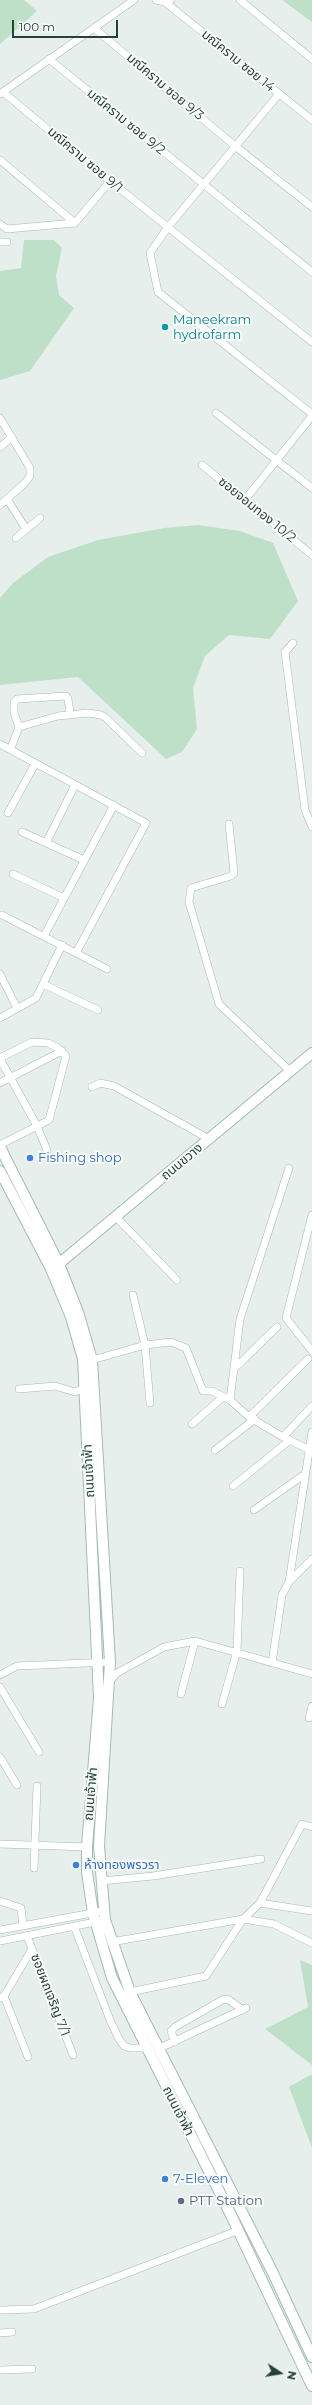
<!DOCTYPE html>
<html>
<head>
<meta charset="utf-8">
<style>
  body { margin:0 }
  #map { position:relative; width:312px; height:2405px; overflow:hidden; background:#e6efeb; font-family:Montserrat,sans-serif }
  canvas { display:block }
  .north { position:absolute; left:260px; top:2353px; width:40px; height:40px; -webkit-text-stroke:3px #f7fbf9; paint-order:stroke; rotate:102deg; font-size:11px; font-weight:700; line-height:16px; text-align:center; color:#24423a }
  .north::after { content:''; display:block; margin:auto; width:14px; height:18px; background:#24423a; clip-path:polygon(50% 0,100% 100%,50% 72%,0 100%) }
  .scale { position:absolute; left:12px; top:20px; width:106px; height:18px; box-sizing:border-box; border:2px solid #24423a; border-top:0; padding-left:5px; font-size:12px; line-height:14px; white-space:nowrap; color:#24423a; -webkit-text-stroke:3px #f7fbf9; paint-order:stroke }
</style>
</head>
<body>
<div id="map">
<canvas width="312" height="2405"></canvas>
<div class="north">N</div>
<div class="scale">100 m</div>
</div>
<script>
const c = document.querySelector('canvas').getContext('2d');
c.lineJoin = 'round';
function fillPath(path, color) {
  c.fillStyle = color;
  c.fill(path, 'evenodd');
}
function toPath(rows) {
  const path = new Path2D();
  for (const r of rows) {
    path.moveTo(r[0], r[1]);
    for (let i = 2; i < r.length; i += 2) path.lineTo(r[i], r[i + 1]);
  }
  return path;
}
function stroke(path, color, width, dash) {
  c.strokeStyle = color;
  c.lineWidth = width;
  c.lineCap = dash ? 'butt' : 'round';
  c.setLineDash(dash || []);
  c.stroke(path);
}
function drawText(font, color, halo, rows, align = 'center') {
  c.font = font + ' Montserrat,"Noto Sans Thai",sans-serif';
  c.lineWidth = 4;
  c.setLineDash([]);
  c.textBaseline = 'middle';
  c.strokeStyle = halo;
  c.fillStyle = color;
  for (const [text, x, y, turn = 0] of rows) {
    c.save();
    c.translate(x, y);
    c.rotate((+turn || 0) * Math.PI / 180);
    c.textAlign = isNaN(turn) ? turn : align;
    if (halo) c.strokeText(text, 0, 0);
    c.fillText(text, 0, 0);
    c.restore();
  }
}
fillPath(toPath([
  [0,0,24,0,37,11,0,44],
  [282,0,312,0,312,22],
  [24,240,54,240,62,248,56,276,59,295,74,308,30,371,0,380,0,271,21,268],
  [198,525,240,531,273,543,298,601,270,639,229,635,205,656,193,688,197,729,182,752,166,759,78,677,0,685,0,598,13,583,48,557,98,540,164,528],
  [300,1960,312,1965,312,2065,265,2029,308,2007],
  [312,2074,312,2148,289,2087]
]), '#bfe0c8');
const minor = toPath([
  [156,0,165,2,171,0],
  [240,0,312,59],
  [165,2,312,120],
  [94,28,235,146,312,207],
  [49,59,312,272],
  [3,92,110,181,312,342],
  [0,94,134,0],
  [279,94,168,227,150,253,158,292,312,414],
  [0,160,75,223],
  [0,224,7,229,75,223,110,181],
  [0,242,7,242],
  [216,413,312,488],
  [0,418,30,468,30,476,25,483,0,505],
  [0,447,12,437],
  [202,465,312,555],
  [7,499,26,529],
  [244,501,312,416],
  [16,538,40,518],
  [293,643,285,652,305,810,312,827],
  [19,727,14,713,14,702,17,699,66,696,68,699,70,713],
  [0,744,146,823,76,953],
  [11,748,19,727,58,716,88,713,101,715,106,718,142,753],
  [8,813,35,764],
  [229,824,234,873,231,876,191,888,189,902,219,1004,290,1071],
  [22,832,84,860],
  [46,843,75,785],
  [13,874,64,898],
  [2,915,107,969],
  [44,936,114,805],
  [0,974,17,1008],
  [43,984,98,1010],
  [0,1018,36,998,62,945],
  [0,1058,32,1042,48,1043,58,1048,66,1056,49,1120,0,1145],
  [0,1059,37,1126,47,1150],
  [0,1083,62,1051],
  [92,1087,100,1083,114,1086,209,1139],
  [312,1215,286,1318,312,1351],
  [115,1216,177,1280],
  [133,1295,145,1345,150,1403],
  [92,1360,145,1345,171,1342,186,1348,203,1391,212,1391,230,1400,249,1417,283,1437,312,1451],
  [234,1369,277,1327],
  [19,1389,55,1386,75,1392,85,1388],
  [230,1400,240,1319,289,1168],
  [249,1417,308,1359],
  [192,1424,223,1397],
  [283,1437,312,1406],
  [215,1450,255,1419],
  [233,1486,290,1440],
  [254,1510,305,1474],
  [289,1582,312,1559],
  [272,1663,282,1595,289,1582,312,1432],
  [0,1675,17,1666,110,1662],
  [109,1682,117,1673,164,1647,195,1641,312,1674],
  [0,1687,39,1752],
  [181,1694,195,1641],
  [222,1704,237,1651,240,1571],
  [309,1718,312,1706],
  [0,1757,17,1785],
  [0,1844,87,1847],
  [34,1868,37,1786],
  [101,1881,153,1876,261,1859],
  [0,1901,21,1908,23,1926],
  [260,1903,312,1911],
  [74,1926,110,2020,119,2039,124,2046,130,2048,146,2048],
  [0,1930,103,1911],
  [27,1936,73,2055],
  [0,1941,100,1921],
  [111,1942,243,1919,274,1924,312,1943],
  [130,1992,206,1976,243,1919,260,1903,302,1824,312,1827],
  [4,1996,28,2057],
  [0,1998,4,1996,32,1949],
  [175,2042,171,2031,175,2027,224,1999,229,2000,243,2010],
  [160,2048,246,2008],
  [0,2310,34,2309,239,2230],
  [0,2333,12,2332],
  [0,2370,32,2369]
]);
const secondary = toPath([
  [0,1147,59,1264,78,1312,92,1360,110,1662,99,1846,105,1920,130,1992,273,2273,312,2357],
  [0,1171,51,1269,71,1317,83,1359,99,1698,87,1847,87,1872,93,1913,112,1978,230,2213,312,2386],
  [55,1267,312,1053]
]);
stroke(minor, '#a8b8b2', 8);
stroke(secondary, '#a4bbb3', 12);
stroke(minor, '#fff', 7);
stroke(secondary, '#fff', 10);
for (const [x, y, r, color] of [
  [165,327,4,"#0f9aa8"],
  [30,1158,4,"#3f7fe0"],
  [76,1865,4,"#3f7fe0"],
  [165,2179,4,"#3f7fe0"],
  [181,2201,4,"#5c6f8a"]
]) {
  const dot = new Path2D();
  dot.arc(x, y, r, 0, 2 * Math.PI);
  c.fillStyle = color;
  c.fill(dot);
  stroke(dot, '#f7fbf9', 1.5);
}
drawText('13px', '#24423a', '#f7fbf9', [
  ["มณีคราม ซอย 14",238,61,39],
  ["มณีคราม ซอย 9/3",165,87,40],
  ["มณีคราม ซอย 9/2",126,122,39],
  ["มณีคราม ซอย 9/1",85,160,40],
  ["ซอยจอมทอง 10/2",257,510,39],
  ["ถนนขวาง",182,1162,-40],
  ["ถนนเจ้าฟ้า",89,1471,-93],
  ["ถนนเจ้าฟ้า",91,1794,-85],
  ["ซอยผถเจริญ 7/1",50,1995,69],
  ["ถนนเจ้าฟ้า",178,2111,63]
]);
drawText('13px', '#0d838f', '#f7fbf9', [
  ["Maneekram",173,320],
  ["hydrofarm",173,335]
], 'left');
drawText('13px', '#366cbe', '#f7fbf9', [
  ["Fishing shop",38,1158],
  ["ห้างทองพรวรา",84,1865],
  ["7-Eleven",173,2179]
], 'left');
drawText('13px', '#4e5e75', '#f7fbf9', [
  ["PTT Station",189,2201]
], 'left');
</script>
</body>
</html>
